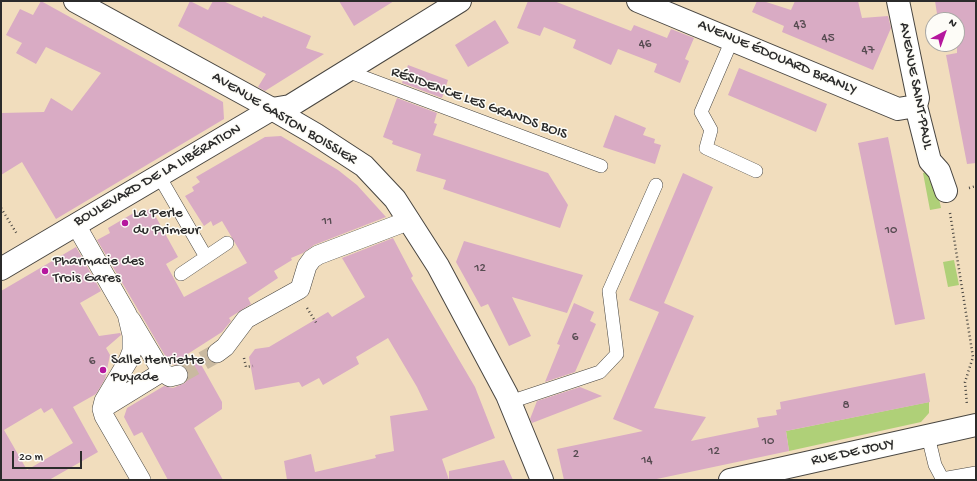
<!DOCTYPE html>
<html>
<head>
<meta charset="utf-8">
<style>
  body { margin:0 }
  #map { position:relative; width:977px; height:481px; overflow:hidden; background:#f1ddbd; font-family:"Gochi Hand",sans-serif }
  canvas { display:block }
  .frame { position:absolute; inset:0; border:2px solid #2b2b2b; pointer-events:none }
  .north { position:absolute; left:925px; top:12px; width:40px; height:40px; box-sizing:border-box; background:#fdfcf7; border:1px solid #a9a8a5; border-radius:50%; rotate:41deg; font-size:11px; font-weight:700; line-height:16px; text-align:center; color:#2b2b2b }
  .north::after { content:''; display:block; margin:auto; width:14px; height:18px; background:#b5179e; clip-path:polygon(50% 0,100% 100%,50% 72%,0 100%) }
  .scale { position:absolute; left:12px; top:451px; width:70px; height:18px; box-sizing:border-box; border:2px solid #2b2b2b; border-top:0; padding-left:5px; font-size:12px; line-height:14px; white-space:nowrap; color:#2b2b2b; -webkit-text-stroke:3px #fdfcf7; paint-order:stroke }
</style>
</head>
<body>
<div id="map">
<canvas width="977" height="481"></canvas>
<div class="frame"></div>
<div class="north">N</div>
<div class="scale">20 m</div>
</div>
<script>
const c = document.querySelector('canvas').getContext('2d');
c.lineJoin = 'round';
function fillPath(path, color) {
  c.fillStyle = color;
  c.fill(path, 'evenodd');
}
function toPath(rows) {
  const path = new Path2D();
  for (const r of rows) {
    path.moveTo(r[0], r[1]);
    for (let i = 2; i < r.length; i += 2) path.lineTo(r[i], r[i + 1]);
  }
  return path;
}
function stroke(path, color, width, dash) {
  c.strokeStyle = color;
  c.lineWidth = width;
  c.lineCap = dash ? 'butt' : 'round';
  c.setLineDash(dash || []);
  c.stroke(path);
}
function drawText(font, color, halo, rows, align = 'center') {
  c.font = font + ' "Gochi Hand",sans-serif';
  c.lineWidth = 3;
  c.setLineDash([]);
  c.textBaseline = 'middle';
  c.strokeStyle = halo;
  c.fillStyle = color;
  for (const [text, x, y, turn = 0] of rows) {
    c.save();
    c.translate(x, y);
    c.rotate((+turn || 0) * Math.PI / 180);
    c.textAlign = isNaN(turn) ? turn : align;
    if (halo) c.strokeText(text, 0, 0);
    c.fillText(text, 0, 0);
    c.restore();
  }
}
fillPath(toPath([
  [933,171,941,208,930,210,923,173],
  [954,260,959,285,948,287,943,262],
  [929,402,929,413,921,422,789,451,786,431]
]), '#afd078');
fillPath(toPath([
  [41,1,223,102,224,119,56,219,22,162,1,175,1,113,44,112,51,98,72,111,101,73,46,47,36,64,16,53,22,43,6,35,20,9,33,15],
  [190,1,208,10,213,1,223,1,262,18,263,16,311,36,306,48,324,54,265,91,258,87,266,74,178,26],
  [339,1,394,1,354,26],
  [528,1,554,1,631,31,634,25,667,38,671,29,694,38,685,59,689,61,680,83,654,72,657,64,618,49,611,65,573,48,576,40,544,27,540,36,517,28],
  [757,1,763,1,791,10,795,1,858,1,862,18,888,16,891,28,873,70,782,32,784,26,752,12],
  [935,1,976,1,976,163,967,164,946,55,957,53,957,20,938,20],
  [495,20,509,43,468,67,455,45],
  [408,65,448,80,442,98,402,83],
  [739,68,827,104,816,132,728,95],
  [397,98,437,113,434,123,437,124,433,135,548,173,568,205,560,228,443,189,446,180,416,171,421,154,392,144,393,141,383,137],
  [615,115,646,128,643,135,655,139,654,143,661,145,655,164,603,147],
  [281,136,338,170,357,185,386,217,314,245,303,253,291,258,292,260,274,271,278,278,248,298,251,304,229,318,231,321,222,332,172,364,198,359,222,402,222,409,194,428,223,480,168,480,142,432,134,436,124,417,127,408,164,386,173,388,185,383,188,378,189,372,181,365,170,364,97,240,110,233,108,228,137,211,139,215,151,208,178,257,166,264,184,297,247,263,222,221,213,226,211,221,204,226,185,196,194,191,192,187,200,182,196,177,265,137],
  [888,137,925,319,895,325,858,143],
  [683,173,713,187,664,303,694,316,654,408,706,417,691,441,759,427,757,418,777,415,776,410,781,409,780,402,925,373,930,402,786,431,789,451,652,480,564,480,557,449,643,431,613,419,659,312,629,300],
  [393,238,413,276,411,278,475,387,495,438,442,459,449,480,287,480,284,461,311,454,315,472,376,458,375,455,394,451,390,416,428,410,417,387,388,338,356,357,359,364,323,385,319,378,302,387,299,382,255,390,249,357,255,349,269,347,328,312,332,317,365,297,342,258],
  [464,241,583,275,567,313,512,297,531,336,509,346,488,304,481,307,456,262],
  [76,247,101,291,80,303,99,336,120,333,121,335,106,348,110,355,105,379,96,394,73,407,98,452,49,480,1,480,1,291],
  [41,408,44,413,52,408,73,443,27,470,4,430],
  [574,303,594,312,590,321,596,324,575,372,545,382,560,345,557,344],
  [580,387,602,396,532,423,530,419,537,401],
  [504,460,513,480,449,480,449,471]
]), '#d9abc4');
stroke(toPath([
  [178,375,217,353]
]), '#c9b9a0', 19, [19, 10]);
const service = toPath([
  [732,40,701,112,711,130,706,148,756,171],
  [347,71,601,166],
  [159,176,206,257],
  [181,274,227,243],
  [510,402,600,372,617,354,609,291,656,185],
  [928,436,935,465,943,480],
  [942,479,976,473]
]);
const pedestrian = toPath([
  [76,225,127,314,132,335,132,351,128,361,104,401,102,409,104,416,141,480],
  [217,353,225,347,246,319,300,289,307,266,312,259,318,255,410,220],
  [162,372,170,377,178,375],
  [102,409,162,372,131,320]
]);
const minor = toPath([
  [638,1,898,109,916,106],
  [898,1,918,98,916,106,930,161,939,171,946,191],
  [1,269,272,109,290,106,460,1]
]);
const tertiary = toPath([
  [75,1,272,109,315,134,364,166,395,199,438,266,507,395,542,480]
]);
const secondary = toPath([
  [730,480,976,425]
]);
stroke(service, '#494641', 14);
stroke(pedestrian, '#494641', 20);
stroke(minor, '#494641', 24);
stroke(tertiary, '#494641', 24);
stroke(secondary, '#494641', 24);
stroke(toPath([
  [969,188,976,186],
  [1,208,17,234],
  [950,213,973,357,965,382,967,405],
  [307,308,317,324],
  [244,358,246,367,253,366]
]), '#494641', 2.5, [1, 3]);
stroke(service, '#fff', 13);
stroke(pedestrian, '#fff', 19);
stroke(minor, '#fff', 22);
stroke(tertiary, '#fff', 22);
stroke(secondary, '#fff', 22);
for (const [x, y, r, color] of [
  [125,223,4,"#b5179e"],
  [45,271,4,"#b5179e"],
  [103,370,4,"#b5179e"]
]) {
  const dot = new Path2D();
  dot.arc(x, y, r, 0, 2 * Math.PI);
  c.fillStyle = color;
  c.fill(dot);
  stroke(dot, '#fdfcf7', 1.5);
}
drawText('13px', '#564b51', null, [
  ["43",800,26],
  ["45",828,39],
  ["46",645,45],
  ["47",868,51],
  ["11",327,222],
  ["10",891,231],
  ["12",480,269],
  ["6",575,338],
  ["6",92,362],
  ["8",846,406],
  ["10",768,442],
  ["12",714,452],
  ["2",576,455],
  ["14",647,461]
]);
drawText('15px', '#2b2b2b', '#fdfcf7', [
  ["AVENUE ÉDOUARD BRANLY",777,58,23],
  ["AVENUE SAINT-PAUL",915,86,79],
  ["RÉSIDENCE LES GRANDS BOIS",479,104,20],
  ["AVENUE GASTON BOISSIER",284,119,31],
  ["BOULEVARD DE LA LIBÉRATION",158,176,-30],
  ["RUE DE JOUY",853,453,-12]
]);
drawText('15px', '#2b2b2b', '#fdfcf7', [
  ["La Perle",133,214],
  ["du Primeur",133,231],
  ["Pharmacie des",53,262],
  ["Trois Gares",53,279],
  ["Salle Henriette",111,361],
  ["Puyade",111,378]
], 'left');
</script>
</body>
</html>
